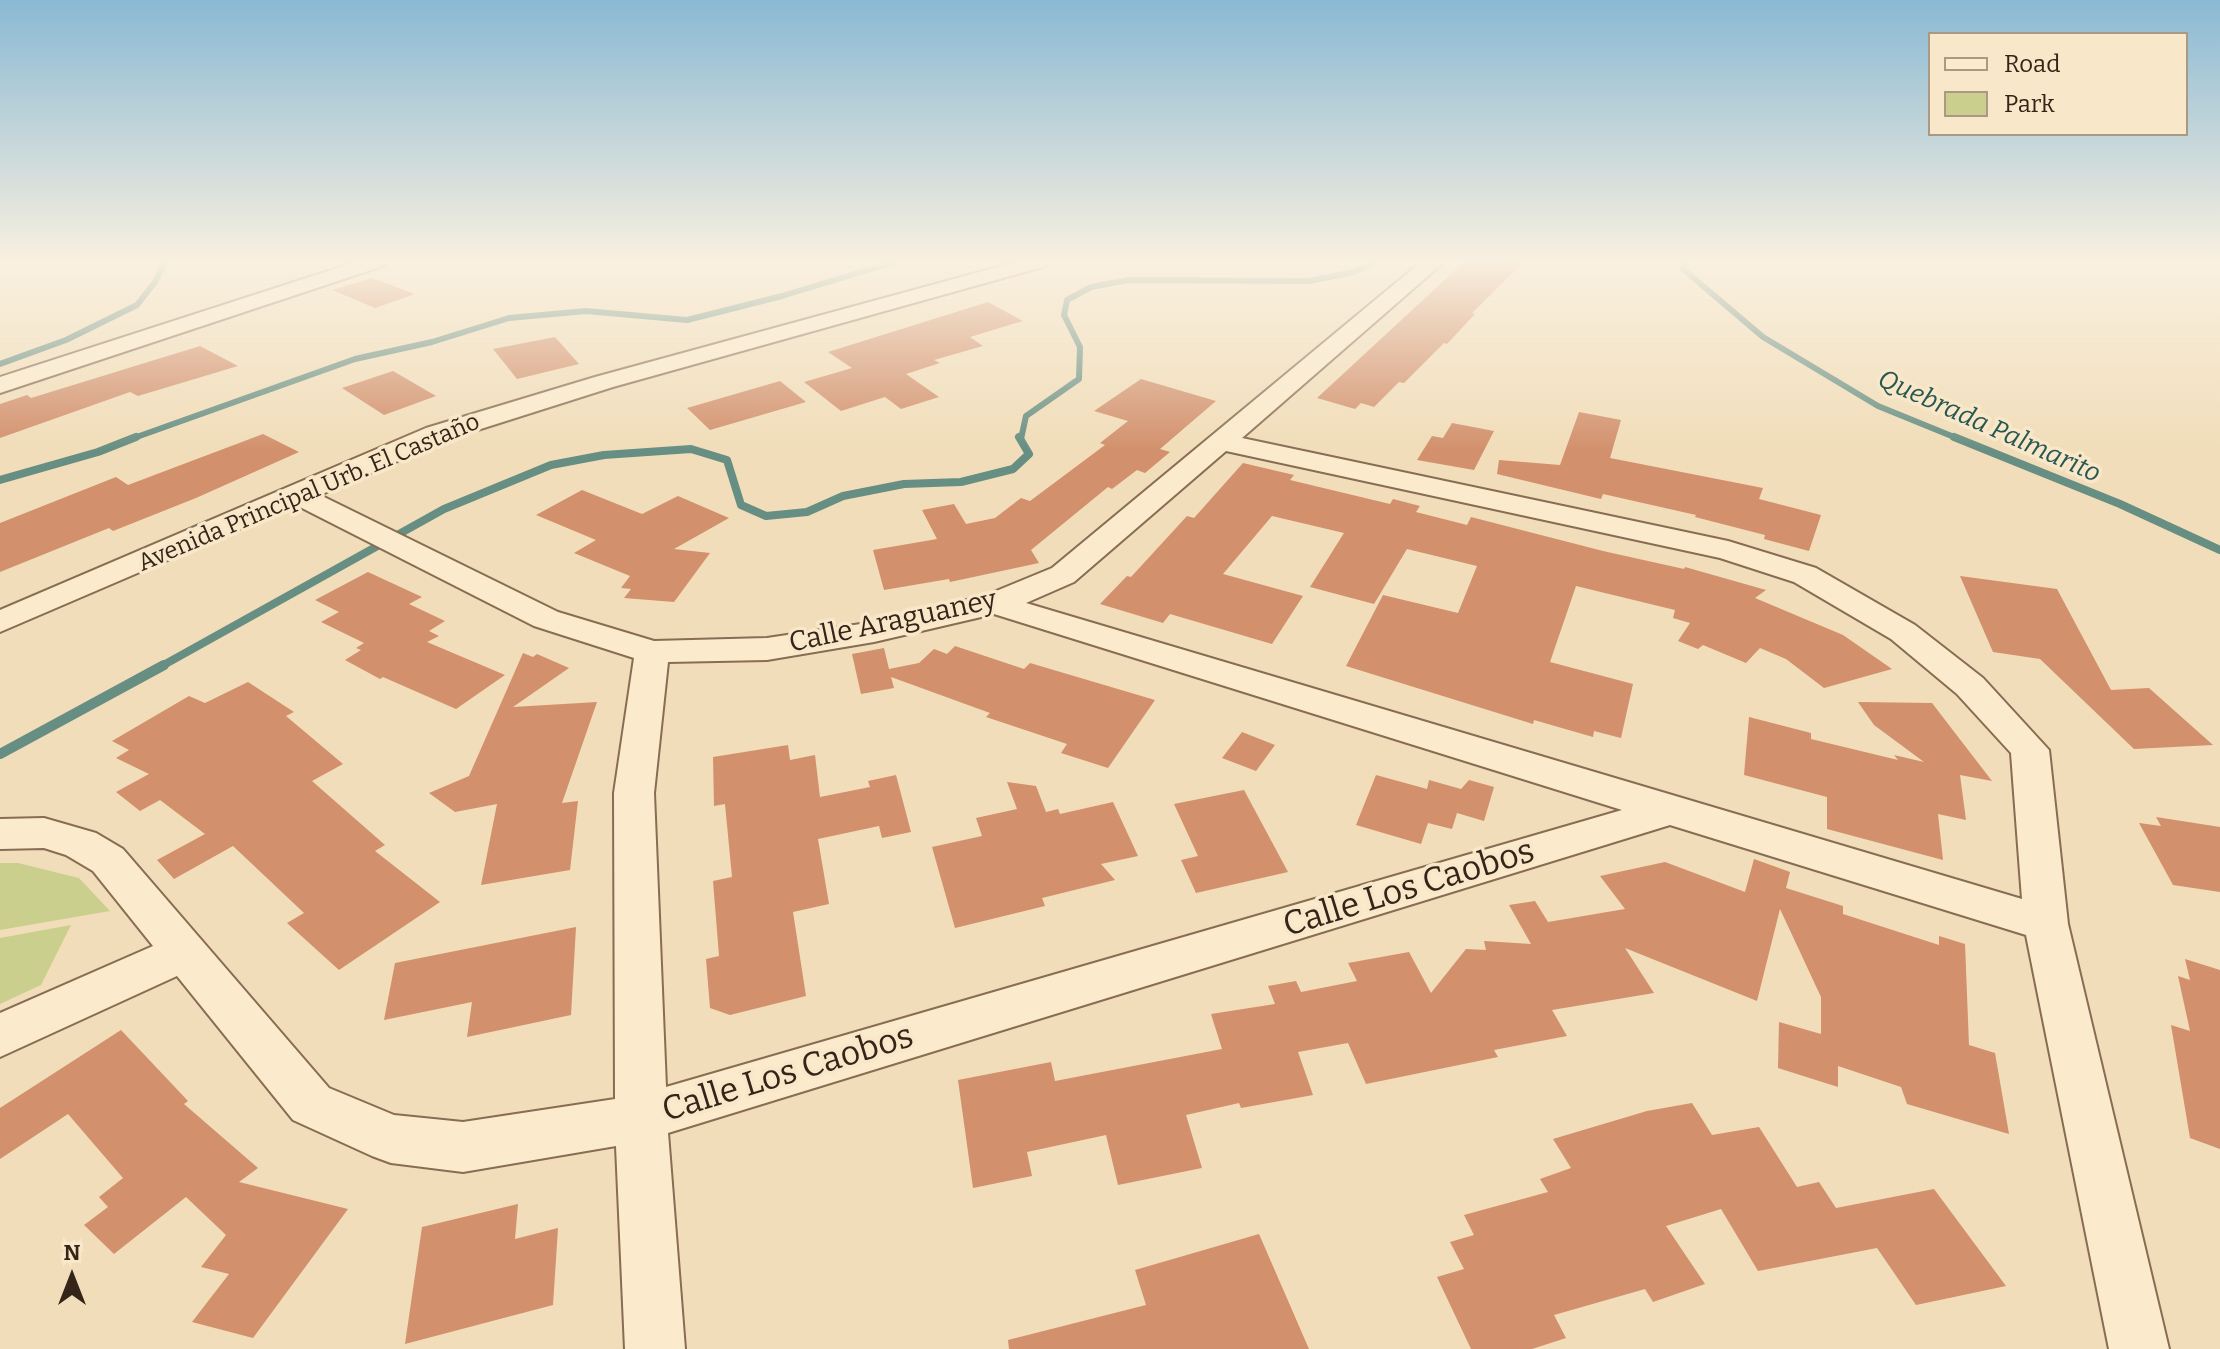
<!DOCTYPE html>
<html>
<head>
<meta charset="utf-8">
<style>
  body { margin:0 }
  #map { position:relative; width:2220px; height:1349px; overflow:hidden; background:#f1ddb9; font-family:Bitter,serif }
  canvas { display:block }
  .legend { position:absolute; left:1928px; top:32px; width:260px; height:104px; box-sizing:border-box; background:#f8e7c9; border:2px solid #aa9983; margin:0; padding:10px 14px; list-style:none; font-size:24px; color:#352519 }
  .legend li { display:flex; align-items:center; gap:16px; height:40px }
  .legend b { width:40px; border:2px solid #aa9983 }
  .north { position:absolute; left:32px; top:1237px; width:80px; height:80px; -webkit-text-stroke:6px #f8e7c9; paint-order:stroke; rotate:0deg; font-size:22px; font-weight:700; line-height:32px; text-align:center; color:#352519 }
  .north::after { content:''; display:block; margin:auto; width:28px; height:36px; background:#352519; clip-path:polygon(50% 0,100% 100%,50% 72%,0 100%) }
</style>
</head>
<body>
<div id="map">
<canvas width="2220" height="1349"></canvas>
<ul class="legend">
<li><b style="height:10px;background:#fbebcc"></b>Road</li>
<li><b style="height:22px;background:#cbcf8d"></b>Park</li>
</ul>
<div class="north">N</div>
</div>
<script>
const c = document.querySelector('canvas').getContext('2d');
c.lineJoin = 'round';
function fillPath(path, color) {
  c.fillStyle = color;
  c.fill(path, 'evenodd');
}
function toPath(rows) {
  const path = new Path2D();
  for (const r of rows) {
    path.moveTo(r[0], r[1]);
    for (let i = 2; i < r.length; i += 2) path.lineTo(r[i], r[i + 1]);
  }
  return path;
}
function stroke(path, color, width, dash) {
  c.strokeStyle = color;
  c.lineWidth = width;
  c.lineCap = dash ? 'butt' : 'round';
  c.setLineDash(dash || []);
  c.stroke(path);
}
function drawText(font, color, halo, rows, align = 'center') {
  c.font = font + ' Bitter,serif';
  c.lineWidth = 7;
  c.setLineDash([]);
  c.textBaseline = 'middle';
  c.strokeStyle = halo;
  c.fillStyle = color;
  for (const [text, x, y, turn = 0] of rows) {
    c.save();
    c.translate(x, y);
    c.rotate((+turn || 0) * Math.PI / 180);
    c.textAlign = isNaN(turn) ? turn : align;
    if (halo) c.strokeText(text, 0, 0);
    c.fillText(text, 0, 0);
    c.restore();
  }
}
fillPath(toPath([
  [0,863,18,863,79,878,110,911,0,930],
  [71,925,41,985,0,1004,0,938]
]), '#cbcf8d');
stroke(toPath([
  [1685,262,1683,269,1763,337,1878,406,1959,439],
  [0,364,66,340,137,305,155,282,165,262],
  [131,439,355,359,432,342,509,318,586,311,687,320,782,296,894,262],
  [1021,439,1026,416,1079,379,1080,347,1064,315,1067,300,1091,287,1128,280,1309,281,1354,272,1374,262]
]), '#668e82', 6);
stroke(toPath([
  [1954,437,2120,504,2220,550],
  [0,480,98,452,136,437],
  [160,667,444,509,551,465,604,455,691,449,727,460,741,505,766,516,807,512,843,496,904,484,961,482,1013,469,1029,454,1019,437]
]), '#668e82', 8);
stroke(toPath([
  [0,754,164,665]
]), '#668e82', 10);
fillPath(toPath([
  [1464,262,1524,262,1472,313,1475,314,1447,344,1444,343,1404,383,1399,382,1374,407,1361,403,1355,409,1317,398],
  [372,278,415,294,375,308,332,290],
  [988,302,1023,321,970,337,983,346,934,360,940,363,906,374,939,397,901,409,885,397,841,411,804,382,852,368,828,352],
  [555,337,579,364,517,379,493,349],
  [200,346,238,366,138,396,130,392,0,438,0,404,27,395,31,398],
  [393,371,436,396,384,415,342,388],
  [1141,379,1216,401,1160,449,1170,452,1145,473,1137,470,1112,489,1108,487,1031,550,1039,563,950,582,949,579,884,590,873,550,937,539,922,510,954,504,966,524,995,518,1021,498,1030,501,1105,445,1100,443,1128,421,1094,411],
  [780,381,806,402,710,430,687,408],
  [1579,412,1621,420,1610,458,1763,488,1759,499,1821,515,1809,551,1764,539,1765,535,1695,517,1696,515,1603,494,1601,499,1497,474,1499,460,1560,465],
  [1452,423,1494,431,1474,470,1417,460,1432,436,1443,438],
  [263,434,299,452,196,498,113,531,109,528,0,572,0,523,116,477,128,485],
  [1243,463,1294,475,1290,480,1390,504,1393,499,1420,506,1416,512,1467,525,1471,517,1603,551,1684,569,1685,567,1766,590,1755,598,1843,635,1892,669,1824,688,1786,659,1760,648,1746,663,1703,645,1698,649,1678,641,1690,623,1673,618,1675,610,1576,586,1550,662,1633,684,1621,738,1594,731,1593,737,1534,720,1533,724,1346,666,1383,595,1458,613,1477,566,1407,549,1374,604,1310,587,1344,533,1272,516,1223,574,1303,596,1272,644,1170,614,1163,623,1100,604,1127,576,1131,577,1187,516,1194,518],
  [582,490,642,514,678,496,729,518,674,549,710,553,674,602,624,598,631,589,621,588,630,576,574,553,596,540,536,515],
  [368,572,422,597,409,604,445,621,429,631,439,636,427,642,505,675,456,709,383,677,380,679,345,660,361,650,356,648,364,643,321,622,339,612,315,600],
  [1960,576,2057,589,2111,690,2149,688,2213,745,2134,749,2040,659,1993,652],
  [955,646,1024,669,1030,663,1155,700,1108,768,1061,753,1067,744,986,717,990,713,891,677,894,688,861,694,852,654,884,648,889,669,919,663,934,649,947,654],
  [523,653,533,657,537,654,569,668,513,707,597,702,562,803,578,801,570,870,481,885,497,804,455,812,429,793,469,776],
  [248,682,294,712,286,716,343,764,312,781,385,845,375,851,440,902,339,970,287,923,304,913,233,846,174,879,157,860,205,834,160,800,140,811,116,792,149,774,116,758,129,750,112,741,189,696,205,703],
  [1858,702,1932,703,1992,781,1960,775,1966,820,1938,814,1943,860,1827,829,1827,797,1744,775,1749,717,1811,733,1811,739,1898,760,1894,755,1924,762,1874,725],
  [1242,732,1275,745,1256,771,1222,758],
  [788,745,790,760,815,755,820,797,870,787,868,781,896,775,911,832,882,838,879,826,818,839,829,904,793,912,806,996,730,1015,710,1008,706,959,719,956,713,881,732,877,725,804,714,806,713,757],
  [1376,775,1427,789,1429,780,1461,789,1469,780,1494,787,1484,821,1457,813,1452,829,1428,823,1421,844,1356,825],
  [1007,782,1036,786,1046,812,1058,809,1060,814,1113,802,1138,856,1101,864,1115,880,1042,898,1045,906,955,928,932,847,982,836,976,818,1017,809],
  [1244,790,1288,872,1196,893,1181,860,1198,856,1174,804],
  [2156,817,2220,827,2220,892,2173,885,2139,823,2161,826],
  [1754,859,1790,872,1786,888,1843,906,1843,914,1939,945,1939,936,1965,944,1969,1045,1995,1053,2009,1134,1907,1104,1901,1087,1838,1066,1838,1087,1778,1068,1779,1022,1821,1034,1821,997,1780,909,1757,1001,1625,948,1654,993,1552,1010,1567,1036,1494,1050,1498,1057,1366,1084,1348,1043,1298,1052,1313,1095,1241,1108,1239,1103,1186,1115,1202,1168,1118,1185,1106,1135,1027,1152,1032,1176,973,1188,958,1080,1051,1062,1055,1081,1222,1049,1211,1014,1275,1004,1268,986,1296,981,1301,992,1357,981,1348,963,1409,952,1431,993,1466,949,1486,950,1484,941,1531,944,1509,905,1535,901,1548,922,1625,909,1600,876,1665,862,1745,892],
  [576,927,571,1015,467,1037,472,1002,384,1020,395,963],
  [2185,959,2220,970,2220,1149,2190,1138,2171,1025,2190,1031,2178,976,2190,980],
  [121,1030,188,1101,184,1104,258,1168,239,1182,348,1209,253,1338,192,1322,229,1274,201,1267,226,1235,186,1197,114,1254,84,1225,108,1207,99,1197,123,1178,68,1114,0,1159,0,1108],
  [1692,1103,1712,1135,1759,1127,1797,1187,1819,1182,1836,1208,1934,1189,2006,1286,1916,1305,1877,1248,1758,1271,1721,1209,1666,1226,1705,1284,1653,1302,1645,1289,1554,1315,1566,1338,1532,1349,1471,1349,1437,1277,1464,1269,1450,1242,1474,1235,1464,1215,1548,1192,1540,1179,1571,1168,1553,1139,1647,1111],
  [518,1204,515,1239,558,1228,553,1305,405,1344,422,1227],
  [1259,1234,1309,1349,1009,1349,1008,1340,1146,1305,1135,1270]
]), '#d2906c');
const street = toPath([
  [356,262,387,262,383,266,0,393,0,377,356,262],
  [1016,262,1050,262,1046,266,613,387,446,440,320,495,558,612,654,641,767,638,874,622,984,596,1052,568,1421,262,1444,262,1242,438,1728,541,1816,568,1915,625,1983,678,2049,750,2068,924,2169,1349,2109,1349,2026,935,1670,825,668,1133,685,1349,625,1349,616,1146,463,1172,391,1163,372,1156,293,1120,177,976,0,1057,0,1013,153,946,93,871,66,855,44,848,0,849,0,819,44,818,96,833,123,849,329,1088,394,1115,463,1122,615,1099,614,793,634,658,534,626,296,505,0,632,0,610,426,428,595,377,1016,262],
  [1226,451,1720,558,1794,582,1891,639,1957,694,2011,753,2022,899,1026,603,1074,582,1226,451],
  [994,614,1622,810,666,1087,654,793,668,662,767,660,874,642,994,614]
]);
stroke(street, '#886c53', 4);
fillPath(street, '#fbebcc');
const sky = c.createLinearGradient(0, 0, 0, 451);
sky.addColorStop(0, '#8ab9d3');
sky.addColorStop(0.58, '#f9f0e0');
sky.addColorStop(1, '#f9f0e000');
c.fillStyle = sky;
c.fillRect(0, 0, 2220, 451);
drawText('24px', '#352519', '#f8e7c9', [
  ["Avenida Principal Urb. El Castaño",309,493,-23]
]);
drawText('italic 26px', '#275751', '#f8e7c9', [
  ["Quebrada Palmarito",1989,427,24]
]);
drawText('28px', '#352519', '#f8e7c9', [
  ["Calle Araguaney",893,622,-12]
]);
drawText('34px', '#352519', '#f8e7c9', [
  ["Calle Los Caobos",1409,889,-17],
  ["Calle Los Caobos",788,1074,-17]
]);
</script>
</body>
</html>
